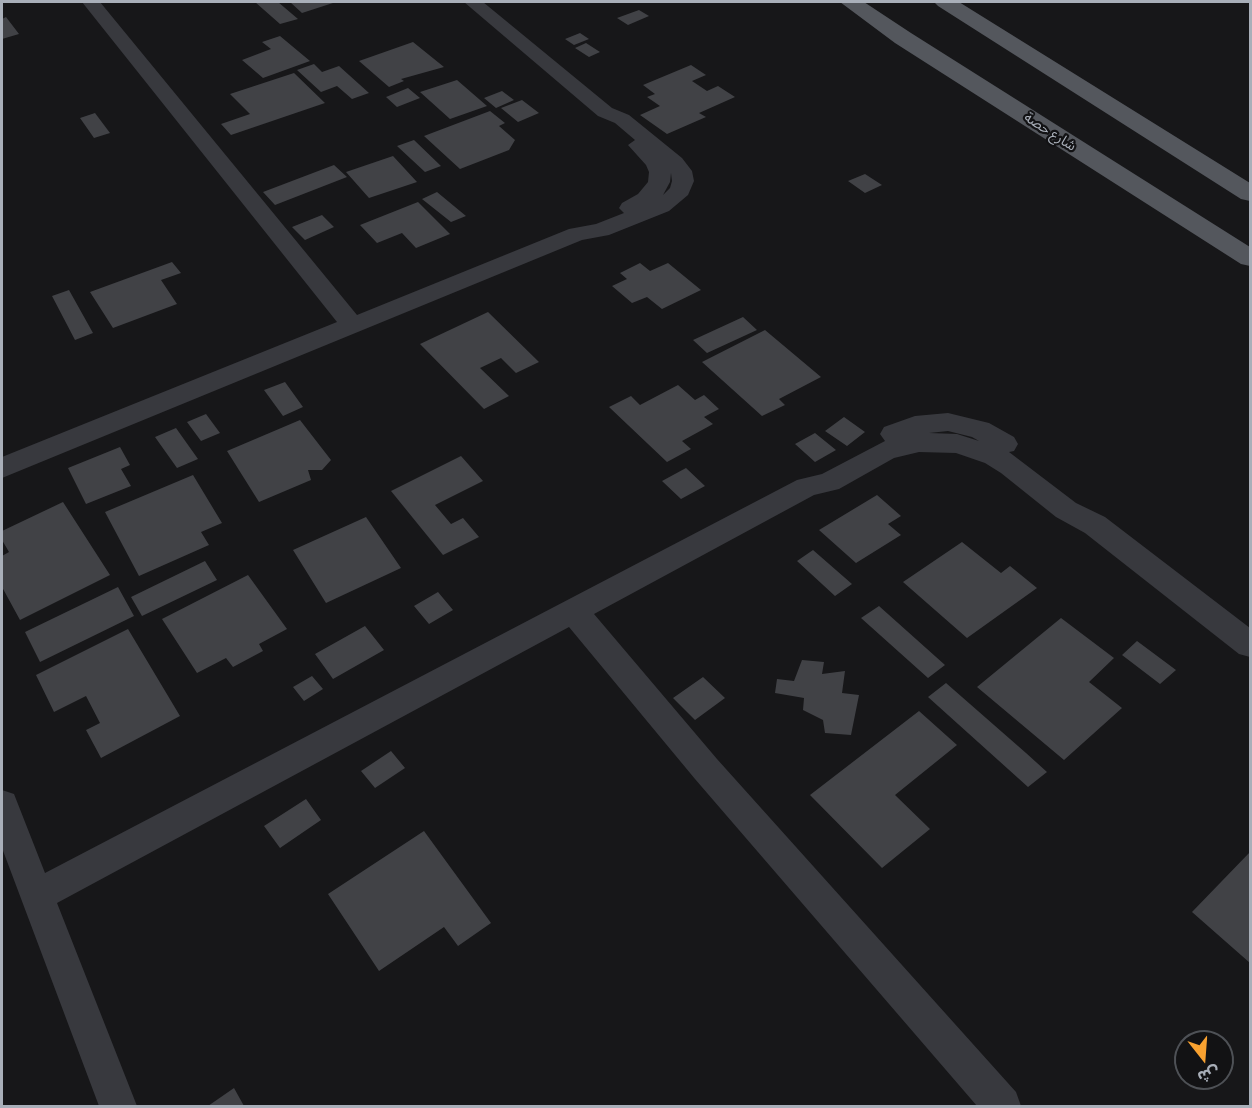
<!DOCTYPE html>
<html>
<head>
<meta charset="utf-8">
<style>
  body { margin:0 }
  #map { position:relative; width:1252px; height:1108px; overflow:hidden; background:#171719; font-family:"PT Sans Narrow","Noto Sans Arabic",sans-serif }
  canvas { display:block }
  .frame { position:absolute; inset:0; border:3px solid #a9afb9; pointer-events:none }
  .north { position:absolute; left:1174px; top:1030px; width:60px; height:60px; box-sizing:border-box; background:#121214; border:2px solid #4e5156; border-radius:50%; rotate:163deg; font-size:16px; font-weight:700; line-height:24px; text-align:center; color:#a9afb9 }
  .north::after { content:''; display:block; margin:auto; width:21px; height:27px; background:#f8a130; clip-path:polygon(50% 0,100% 100%,50% 72%,0 100%) }
</style>
</head>
<body>
<div id="map">
<canvas width="1252" height="1108"></canvas>
<div class="frame"></div>
<div class="north">ش</div>
</div>
<script>
const c = document.querySelector('canvas').getContext('2d');
c.lineJoin = 'round';
function fillPath(path, color) {
  c.fillStyle = color;
  c.fill(path, 'evenodd');
}
function toPath(rows) {
  const path = new Path2D();
  for (const r of rows) {
    path.moveTo(r[0], r[1]);
    for (let i = 2; i < r.length; i += 2) path.lineTo(r[i], r[i + 1]);
  }
  return path;
}
function drawText(font, color, halo, rows, align = 'center') {
  c.font = font + ' "PT Sans Narrow","Noto Sans Arabic",sans-serif';
  c.lineWidth = 4.5;
  c.setLineDash([]);
  c.textBaseline = 'middle';
  c.strokeStyle = halo;
  c.fillStyle = color;
  for (const [text, x, y, turn = 0] of rows) {
    c.save();
    c.translate(x, y);
    c.rotate((+turn || 0) * Math.PI / 180);
    c.textAlign = isNaN(turn) ? turn : align;
    if (halo) c.strokeText(text, 0, 0);
    c.fillText(text, 0, 0);
    c.restore();
  }
}
fillPath(toPath([
  [255,2,278,2,298,19,280,24],
  [290,2,336,2,302,13],
  [639,10,649,16,628,25,617,18],
  [6,17,19,34,2,39,2,19],
  [580,33,589,39,574,45,565,39],
  [280,36,310,61,263,78,242,60,271,49,262,42],
  [413,42,444,67,401,79,404,81,389,87,359,61],
  [586,43,600,52,589,57,575,48],
  [314,64,322,72,339,66,369,93,352,99,337,86,321,92,297,70],
  [691,65,706,75,692,81,707,91,718,86,735,97,699,113,706,117,667,134,640,115,660,106,647,97,655,94,643,85],
  [294,73,325,103,231,135,221,124,250,114,230,94],
  [457,80,487,106,450,119,420,92],
  [408,88,420,98,397,107,386,97],
  [502,91,514,100,496,108,484,98],
  [522,100,539,113,518,122,501,108],
  [490,111,505,123,499,126,515,140,509,150,460,169,424,136],
  [95,113,110,133,94,138,80,118],
  [414,140,441,166,425,172,397,146],
  [393,156,417,182,369,198,346,172],
  [334,165,347,177,275,205,263,192],
  [865,174,882,185,865,193,848,181],
  [437,192,466,216,451,222,422,199],
  [418,202,450,234,416,248,402,233,377,243,360,225],
  [322,215,334,227,305,240,292,227],
  [172,262,181,273,161,280,177,304,113,328,90,292],
  [640,263,650,271,668,263,701,290,662,309,647,297,632,303,612,286,627,279,620,273],
  [69,290,93,333,75,340,52,296],
  [488,312,539,362,516,373,501,358,480,368,509,396,484,409,420,344],
  [743,317,757,330,707,353,693,340],
  [765,330,821,377,779,399,785,405,762,416,702,362],
  [285,382,303,407,283,416,264,390],
  [678,385,695,400,704,395,719,409,704,417,713,424,682,441,691,449,667,462,609,407,631,396,640,405],
  [206,414,220,433,201,441,187,422],
  [844,417,865,432,847,446,825,431],
  [300,420,331,460,322,470,308,470,311,480,259,502,227,451],
  [176,428,198,459,177,468,155,437],
  [815,433,836,450,815,462,795,444],
  [120,447,130,465,121,469,131,486,86,504,68,468],
  [461,456,483,481,435,505,451,524,463,518,479,537,443,555,391,491],
  [686,468,705,486,681,499,662,481],
  [193,475,222,523,201,532,209,545,139,576,105,512],
  [877,495,901,516,888,524,901,535,856,563,819,530],
  [63,502,110,575,20,620,2,587,2,556,9,552,2,540,2,531],
  [366,517,401,568,326,603,293,550],
  [962,542,1001,573,1010,566,1037,588,967,638,903,582],
  [813,550,852,584,835,596,797,561],
  [205,561,217,580,142,616,131,597],
  [248,575,287,629,259,644,263,651,233,667,226,658,197,673,162,619],
  [118,587,134,616,40,662,25,632],
  [438,592,453,610,429,624,414,606],
  [879,606,945,665,928,678,861,618],
  [1061,618,1114,658,1089,682,1122,708,1064,760,977,687],
  [365,626,384,650,333,679,315,654],
  [128,629,180,716,101,758,86,730,100,723,86,696,54,712,36,675],
  [1137,641,1176,670,1160,684,1122,655],
  [802,660,824,662,822,674,845,671,842,693,859,695,851,735,825,733,823,720,803,710,804,698,775,693,777,679,794,681],
  [312,676,323,689,304,701,293,687],
  [703,677,725,698,695,720,673,698],
  [946,683,1026,753,1047,772,1028,787,928,697],
  [919,711,957,745,895,795,930,829,882,868,810,795],
  [391,751,405,768,375,788,361,771],
  [306,799,321,820,280,848,264,826],
  [424,831,491,923,458,946,444,927,379,971,328,894],
  [1250,852,1250,963,1192,912],
  [234,1088,244,1106,208,1106]
]), '#414246');
fillPath(toPath([
  [82,2,100,2,357,315,569,229,596,224,624,213,619,208,622,203,638,194,648,182,649,172,646,165,628,145,635,140,615,123,598,116,464,2,483,2,612,108,629,115,682,158,692,171,694,181,688,195,669,211,609,235,582,240,2,478,2,457,337,322,82,2],
  [671,173,672,181,670,188,663,195,670,182,671,173],
  [948,413,989,423,1014,437,1018,444,1014,451,1009,452,1076,503,1105,517,1250,628,1250,657,1239,654,1085,533,1056,517,1001,473,985,463,956,453,919,452,894,458,839,489,814,495,594,614,717,759,1016,1092,1021,1106,977,1106,695,779,569,627,57,903,137,1106,99,1106,2,848,2,790,14,794,45,873,797,480,822,474,885,441,880,434,884,427,915,416,948,413],
  [948,431,972,437,979,441,957,434,929,433,948,431]
]), '#38393e');
fillPath(toPath([
  [840,2,864,2,911,33,1250,247,1250,266,1241,264,895,43,840,2],
  [934,2,959,2,1250,183,1250,201,1241,199,938,6,934,2]
]), '#54575d');
drawText('14px', '#a9afb9', '#121214', [
  ["شارع حصة",1050,132,33]
]);
</script>
</body>
</html>
